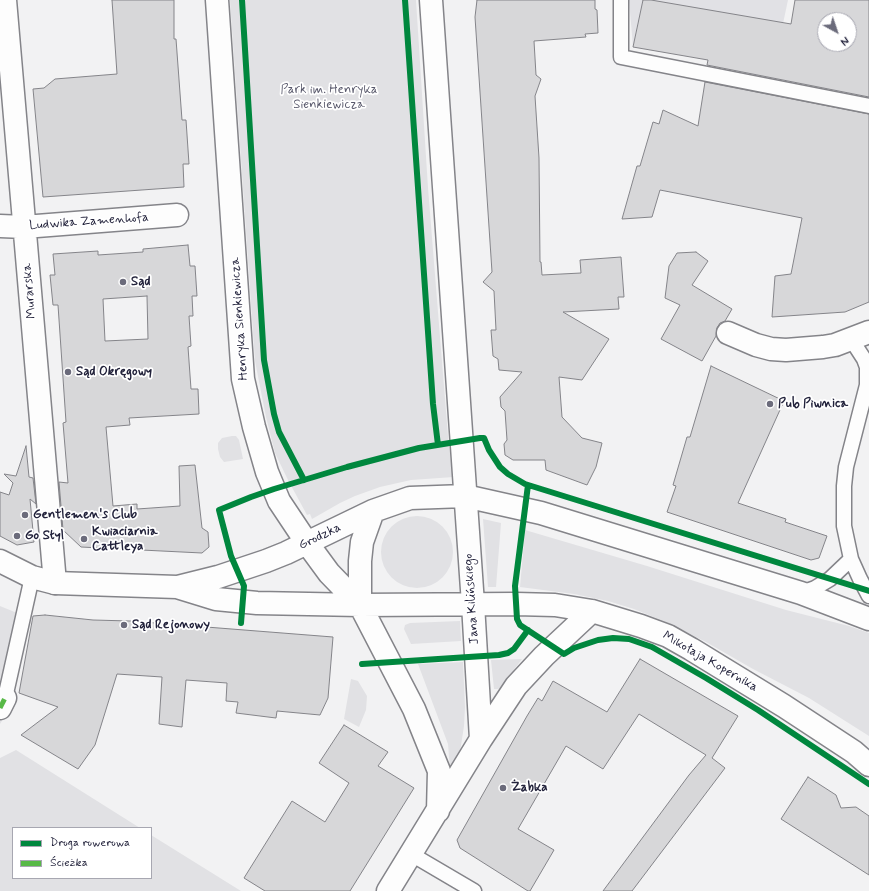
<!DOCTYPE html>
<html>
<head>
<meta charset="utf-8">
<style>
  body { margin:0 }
  #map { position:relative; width:869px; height:891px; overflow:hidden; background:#f2f2f3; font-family:Mynerve,sans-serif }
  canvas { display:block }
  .legend { position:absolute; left:12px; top:827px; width:140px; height:52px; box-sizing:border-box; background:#fff; border:1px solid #a7a7b1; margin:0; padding:5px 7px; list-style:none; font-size:12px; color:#22223b }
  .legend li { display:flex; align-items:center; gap:8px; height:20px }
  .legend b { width:20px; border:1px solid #a7a7b1 }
  .north { position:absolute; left:817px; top:12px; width:40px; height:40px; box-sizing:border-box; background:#fff; border:1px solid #a7a7b1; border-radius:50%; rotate:140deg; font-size:11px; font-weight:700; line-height:16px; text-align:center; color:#22223b }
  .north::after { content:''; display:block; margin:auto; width:14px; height:18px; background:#6b6b7b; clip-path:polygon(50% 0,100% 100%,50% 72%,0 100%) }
</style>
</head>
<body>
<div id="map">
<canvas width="869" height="891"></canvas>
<ul class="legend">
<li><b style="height:5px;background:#00873e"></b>Droga rowerowa</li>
<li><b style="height:5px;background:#58b947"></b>Ścieżka</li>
</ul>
<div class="north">N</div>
</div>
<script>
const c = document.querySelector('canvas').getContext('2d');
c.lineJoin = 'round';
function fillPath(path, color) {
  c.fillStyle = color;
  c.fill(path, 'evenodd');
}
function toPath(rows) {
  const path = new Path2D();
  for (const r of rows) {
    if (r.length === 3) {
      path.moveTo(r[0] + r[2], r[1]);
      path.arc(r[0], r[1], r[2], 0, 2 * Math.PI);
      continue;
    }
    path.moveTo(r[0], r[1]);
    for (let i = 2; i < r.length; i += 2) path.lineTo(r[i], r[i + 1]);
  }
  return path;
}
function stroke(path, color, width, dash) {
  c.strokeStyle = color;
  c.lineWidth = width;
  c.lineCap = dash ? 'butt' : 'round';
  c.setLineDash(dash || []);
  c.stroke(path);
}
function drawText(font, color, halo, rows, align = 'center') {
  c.font = font + ' Mynerve,sans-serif';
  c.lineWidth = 3.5;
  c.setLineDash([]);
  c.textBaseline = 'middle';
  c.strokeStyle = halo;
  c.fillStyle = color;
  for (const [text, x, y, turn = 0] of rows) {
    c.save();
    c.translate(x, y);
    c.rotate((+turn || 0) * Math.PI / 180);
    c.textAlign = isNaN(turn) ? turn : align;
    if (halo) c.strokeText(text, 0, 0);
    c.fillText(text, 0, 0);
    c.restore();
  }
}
fillPath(toPath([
  [629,0,788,0,778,47,638,22,633,47]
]), '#e1e1e5');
fillPath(toPath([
  [230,0,416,0,428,188,448,436,451,462,454,462,454,477,411,480,380,487,355,496,340,503,312,519,310,514,307,515,288,480,275,453,266,417,255,361],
  [232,436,236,436,239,440,243,459,224,462,220,457,218,449,218,443,222,438],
  [417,552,36],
  [483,519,501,523,496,587,488,587],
  [525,530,647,566,786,610,849,626,869,633,869,736,809,698,753,669,706,642,666,622,634,609,608,601,574,594,520,587],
  [0,606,17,613,8,711,0,724],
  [460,621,461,641,411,644,404,629,405,625,410,623],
  [522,659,500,688,498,689,494,689,491,660],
  [463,662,465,707,464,726,460,752,450,770,448,744,418,664],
  [351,679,358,681,367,696,366,710,359,727,344,719],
  [16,750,140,828,13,828,13,878,151,878,151,835,241,891,0,891,0,758]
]), '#e1e1e4');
const building = toPath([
  [112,0,174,0,174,39,176,39,182,120,186,120,189,164,183,164,184,187,43,197,33,89,44,88,55,79,117,74,112,0],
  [477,0,595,0,595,9,597,10,598,33,585,34,586,37,534,41,536,75,541,79,535,96,539,158,540,262,541,262,542,275,581,273,580,260,621,257,624,297,618,297,619,309,563,312,609,339,582,380,559,377,562,417,582,438,602,443,596,467,587,485,546,470,545,460,513,460,505,455,504,444,507,440,505,411,501,407,500,397,522,372,499,370,498,359,493,356,491,330,496,330,494,291,483,282,492,272,475,17,477,0],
  [643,0,651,0,791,24,795,0,869,0,869,97,707,65,708,60,633,47,643,0],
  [825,20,849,20,849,44,825,44,825,20],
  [705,82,869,114,869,302,845,312,772,317,775,276,791,274,802,218,660,190,652,217,622,219,637,166,640,166,653,122,659,124,663,110,698,126,705,82],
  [188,245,190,266,195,266,197,296,192,296,193,316,189,316,191,346,188,347,191,389,198,389,199,414,129,418,130,425,106,427,113,506,137,504,137,509,180,506,179,466,195,465,202,528,208,532,209,547,202,553,81,547,63,530,59,482,68,483,63,423,66,422,58,305,53,305,50,275,55,275,53,254,98,251,98,255,143,252,143,249,188,245],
  [147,296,148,339,105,341,103,299,147,296],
  [696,252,708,261,692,285,732,309,725,321,720,323,717,328,716,336,702,361,661,339,680,305,665,298,669,266,677,253,696,252],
  [711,366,784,401,738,503,786,519,785,522,827,536,819,558,811,560,667,512,676,486,673,485,687,437,690,437,711,366],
  [26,446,29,477,33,478,36,504,30,499,34,542,17,545,0,536,0,492,9,495,13,483,4,474,16,476,26,446],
  [45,615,93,620,130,621,333,637,328,698,320,715,277,711,276,718,236,713,238,702,226,701,227,683,186,680,182,727,159,724,162,677,117,674,95,745,78,769,21,735,58,707,19,693,33,616,45,615],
  [640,659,738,716,712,758,725,768,632,891,603,891,689,775,706,755,639,714,603,769,566,746,518,829,554,850,530,891,528,891,460,848,457,840,527,716,538,698,542,701,553,681,607,712,640,659],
  [344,725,388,752,378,766,414,788,350,891,265,891,244,878,292,801,325,822,349,783,319,763,344,725],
  [808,777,836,795,841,808,856,807,869,816,869,875,781,819,808,777]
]);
fillPath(building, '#d7d7d9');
stroke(building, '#848489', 1);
const lane = toPath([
  [621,0,621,57,869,106],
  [851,339,864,359,867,367,867,385,846,467,844,486,844,526,851,559,860,579,869,596],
  [801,593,815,588,830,579,851,559],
  [5,698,32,577],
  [411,854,474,891]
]);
const street = toPath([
  [5,0,55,583],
  [0,226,24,227,177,215],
  [728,333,756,345,771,349,786,350,823,347,835,345,869,332],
  [0,708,5,698]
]);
const secondary = toPath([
  [217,0,243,379,254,427,267,472,279,501,307,543,329,573,360,605,414,709,439,771,438,811],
  [431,0,473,604,481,739],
  [0,561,32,577,55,583,177,587,216,599,257,603,360,605,516,604,555,605,592,611,641,626,668,636,691,649,784,706,854,752,869,765],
  [178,587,218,577,266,561,286,553,373,511,410,498,465,496,541,513,801,593,869,619],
  [360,605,360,561,362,542,373,511],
  [388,891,481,739,516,686,544,656,592,611]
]);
stroke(lane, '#848489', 17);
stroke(street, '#848489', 25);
stroke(secondary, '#848489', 25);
stroke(lane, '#fdfdfd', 14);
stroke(street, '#fdfdfd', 22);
stroke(secondary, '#fdfdfd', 22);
stroke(toPath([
  [0,708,5,698]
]), '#58b947', 5, [10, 5]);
stroke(toPath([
  [242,0,264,360,274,414,279,432,304,480],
  [405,0,433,404,438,445],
  [528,485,515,586,517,619,520,625,564,654,574,648,598,640,613,638,629,639,652,647,706,678,758,710,869,784],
  [241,623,244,586,231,556,219,510,251,497,274,489,347,467,419,448,480,438,484,438,489,450,500,467,508,474,525,484,869,591],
  [362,664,499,655,508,653,514,649,528,630]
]), '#00873e', 6);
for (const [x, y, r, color] of [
  [123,282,4,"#6b6b7b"],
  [68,372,4,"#6b6b7b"],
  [770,404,4,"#6b6b7b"],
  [25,515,4,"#6b6b7b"],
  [17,536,4,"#6b6b7b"],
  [84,539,4,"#6b6b7b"],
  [124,625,4,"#6b6b7b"],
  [503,788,4,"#6b6b7b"]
]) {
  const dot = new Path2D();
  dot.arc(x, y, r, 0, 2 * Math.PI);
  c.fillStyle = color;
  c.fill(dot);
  stroke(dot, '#fff', 1.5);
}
drawText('13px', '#57576a', '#fff', [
  ["Park im. Henryka",329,90],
  ["Sienkiewicza",329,105]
]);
drawText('13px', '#22223b', '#fff', [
  ["Ludwika Zamenhofa",89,222,-4],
  ["Murarska",30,291,-95],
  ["Henryka Sienkiewicza",240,319,-94],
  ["Grodzka",320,537,-26],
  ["Jana Kilińskiego",472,599,-94],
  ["Mikołaja Kopernika",710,662,30]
]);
drawText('bold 13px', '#22223b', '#fff', [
  ["Sąd",131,282],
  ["Sąd Okręgowy",76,372],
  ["Pub Piwnica",778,404],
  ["Gentlemen's Club",33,515],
  ["Kwiaciarnia",92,532],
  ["Cattleya",92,547],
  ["Go Styl",25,536],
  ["Sąd Rejonowy",132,625],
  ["Żabka",511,788]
], 'left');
</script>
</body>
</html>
